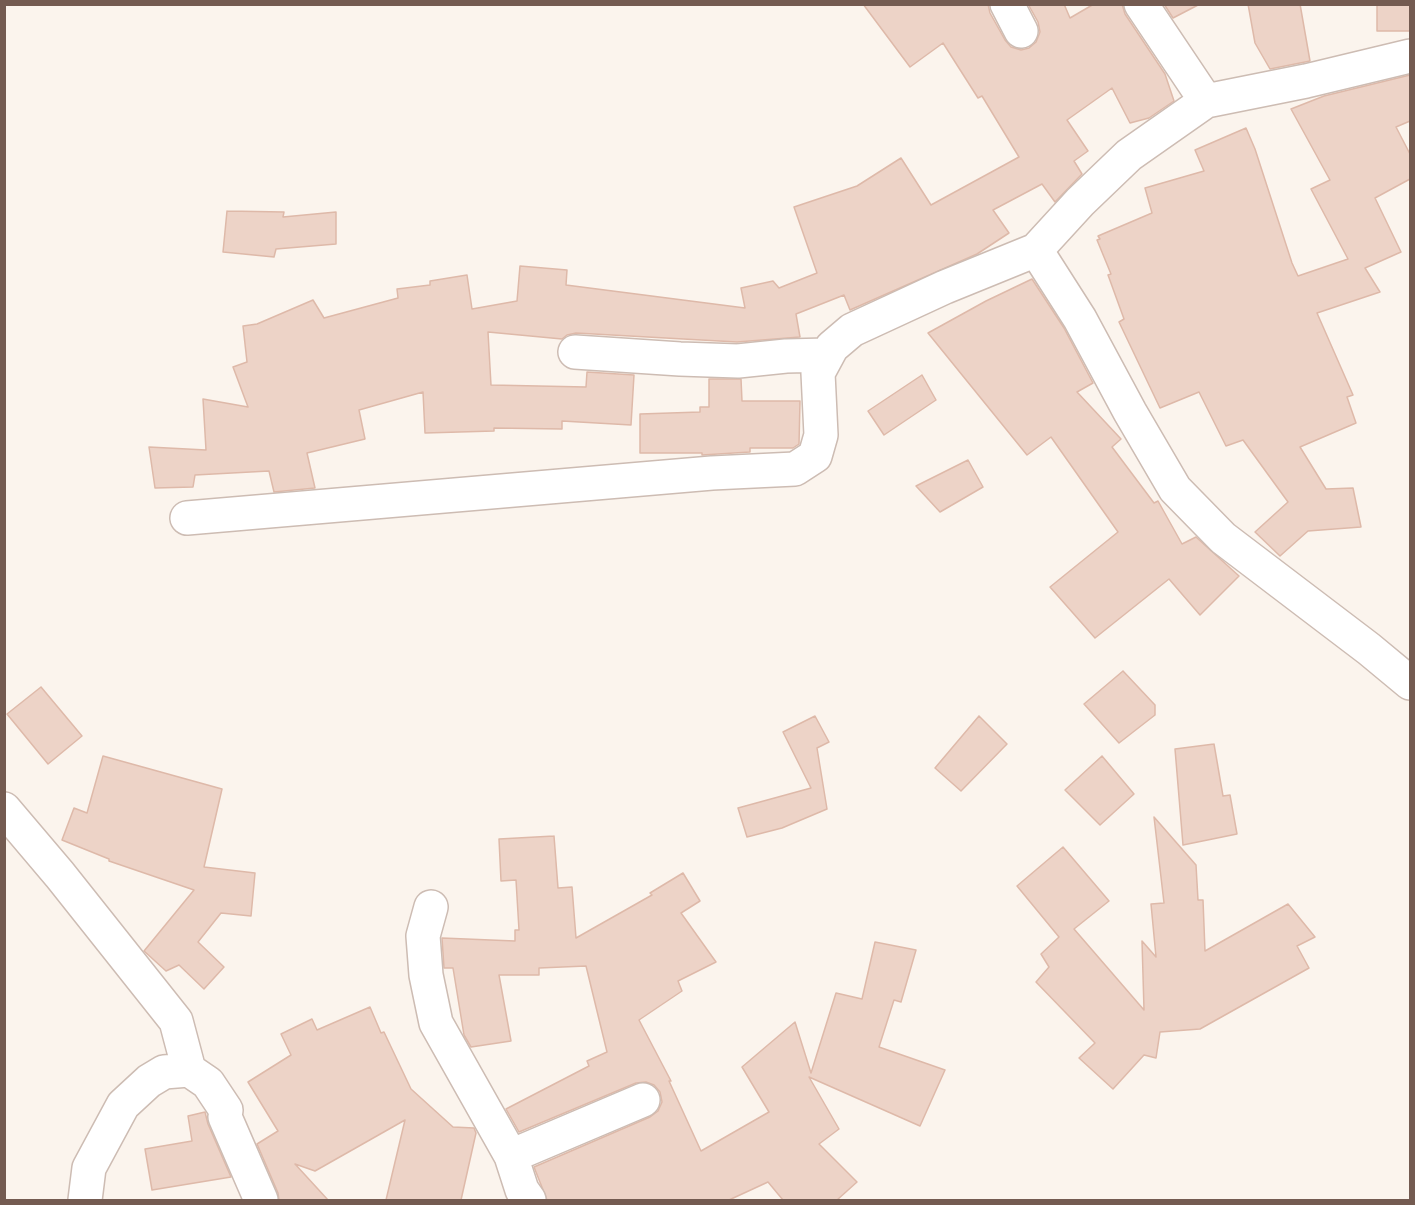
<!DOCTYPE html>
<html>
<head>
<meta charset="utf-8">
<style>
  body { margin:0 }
  #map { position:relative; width:1415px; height:1205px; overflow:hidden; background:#fbf4ed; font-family:Mulish,sans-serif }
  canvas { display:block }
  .frame { position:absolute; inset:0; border:6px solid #745b51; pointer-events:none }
</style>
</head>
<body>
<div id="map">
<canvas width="1415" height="1205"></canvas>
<div class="frame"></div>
</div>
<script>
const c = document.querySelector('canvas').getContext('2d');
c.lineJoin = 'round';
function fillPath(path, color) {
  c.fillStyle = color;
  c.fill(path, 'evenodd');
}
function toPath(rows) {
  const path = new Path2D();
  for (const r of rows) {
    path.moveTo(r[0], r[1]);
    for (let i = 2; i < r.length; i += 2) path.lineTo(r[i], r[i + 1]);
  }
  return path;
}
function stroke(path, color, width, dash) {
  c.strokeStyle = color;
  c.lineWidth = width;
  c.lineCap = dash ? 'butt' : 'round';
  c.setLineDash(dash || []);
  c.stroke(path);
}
const building = toPath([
  [863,4,988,4,990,13,1005,40,1011,47,1021,50,1029,48,1036,42,1040,32,1038,22,1028,4,1064,4,1070,18,1094,4,1122,4,1125,14,1165,74,1174,101,1149,118,1130,123,1112,88,1067,120,1088,151,1074,161,1082,174,1055,202,1042,184,993,210,1009,233,977,254,850,310,844,295,796,314,800,337,737,342,576,333,567,335,562,339,488,332,491,385,586,387,587,372,634,375,631,425,562,421,562,429,494,428,494,431,425,433,423,392,359,410,365,439,307,453,315,488,274,492,269,471,195,475,193,487,155,488,149,447,206,450,203,399,248,407,233,367,247,362,243,326,257,324,313,300,324,318,398,298,397,289,430,285,430,281,467,275,472,309,517,301,520,266,567,270,566,285,745,308,741,288,773,281,779,288,817,273,794,207,857,186,901,158,931,205,1019,157,982,96,978,98,943,43,910,67,863,4],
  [1164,4,1200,4,1173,18,1164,4],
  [1248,4,1300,4,1310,61,1270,69,1255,43,1248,4],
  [1377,4,1410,4,1410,31,1377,31,1377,4],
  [1410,75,1410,121,1396,127,1410,154,1410,179,1375,198,1401,252,1365,268,1380,292,1317,313,1353,395,1347,397,1356,423,1300,447,1326,489,1353,488,1361,527,1308,531,1280,556,1255,532,1288,502,1243,440,1226,446,1199,392,1160,408,1119,322,1124,319,1108,275,1111,274,1097,240,1100,239,1098,236,1152,213,1145,188,1204,171,1195,150,1246,128,1255,149,1292,263,1298,276,1348,259,1311,189,1330,180,1291,109,1324,96,1410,75],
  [227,211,284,212,283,217,336,212,336,244,276,249,274,257,223,252,227,211],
  [1032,279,1064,328,1093,383,1077,392,1121,439,1112,447,1154,503,1158,501,1182,544,1196,537,1239,576,1200,615,1169,579,1095,638,1050,587,1118,532,1051,437,1027,455,928,333,986,301,1032,279],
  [922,375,936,400,884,435,868,411,922,375],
  [709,379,741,379,742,401,800,401,799,444,793,448,750,448,750,452,702,455,702,453,640,453,640,414,700,412,700,407,709,407,709,379],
  [968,460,983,487,940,512,916,486,968,460],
  [1123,671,1155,705,1155,715,1119,743,1084,704,1123,671],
  [41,687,82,736,48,764,7,714,41,687],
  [815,716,829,742,817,748,827,809,782,828,747,837,738,808,811,788,783,732,815,716],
  [979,716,1007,744,961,791,935,768,979,716],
  [1214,744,1223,796,1230,795,1237,834,1183,845,1175,749,1214,744],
  [103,756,222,789,204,867,255,873,251,916,221,913,198,942,224,967,204,989,179,965,166,971,144,951,194,890,109,861,109,859,62,840,74,808,87,813,103,756],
  [1102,756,1134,794,1100,825,1065,790,1102,756],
  [1154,817,1196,865,1198,900,1203,900,1205,951,1288,904,1315,937,1297,946,1309,968,1200,1029,1160,1032,1156,1058,1144,1055,1113,1089,1079,1058,1095,1043,1036,982,1049,967,1041,954,1059,937,1017,886,1063,847,1109,901,1074,929,1144,1010,1142,941,1156,957,1151,904,1164,903,1154,817],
  [554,836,558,888,572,887,576,938,652,895,650,893,683,873,700,901,681,913,716,962,678,981,682,991,639,1020,671,1081,669,1081,701,1151,769,1112,742,1067,795,1022,811,1073,836,993,862,999,875,942,916,950,901,1002,894,1000,879,1047,945,1070,920,1126,809,1077,839,1129,819,1144,857,1182,837,1200,783,1200,768,1182,729,1200,547,1200,534,1167,650,1117,658,1111,662,1102,660,1092,654,1085,646,1082,636,1083,519,1132,506,1109,589,1066,587,1061,607,1052,586,966,539,968,539,975,499,975,511,1041,471,1047,464,1035,453,968,444,968,442,938,515,941,515,930,519,930,516,880,501,881,499,839,554,836],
  [370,1007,381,1033,384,1032,411,1089,453,1127,474,1128,476,1133,461,1200,386,1200,405,1120,315,1171,295,1164,328,1200,279,1200,278,1193,257,1144,278,1131,248,1082,291,1055,281,1034,312,1019,317,1030,370,1007],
  [205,1112,208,1124,231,1177,152,1190,145,1149,192,1141,188,1116,205,1112]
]);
fillPath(building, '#edd3c7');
stroke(building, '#deb9a9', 1.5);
const minor = toPath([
  [1007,4,1021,31],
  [1141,4,1206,101],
  [1410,56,1306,81,1206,101,1129,155,1080,202,1036,250,1080,319,1130,412,1175,489,1223,538,1369,649,1410,683],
  [575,352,680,359,738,361,786,356,827,355],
  [187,518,712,473,795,469,815,456,821,435,818,373,832,347,852,330,945,287,1036,250],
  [4,809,60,875,176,1021,189,1070],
  [431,907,423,936,426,975,436,1023,511,1156,522,1190,529,1200],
  [511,1156,643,1100],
  [85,1200,89,1168,123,1105,149,1081,164,1072,189,1070,208,1083,226,1110,225,1117,261,1200]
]);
stroke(minor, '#cdbcb3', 36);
stroke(minor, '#fff', 33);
</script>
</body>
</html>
